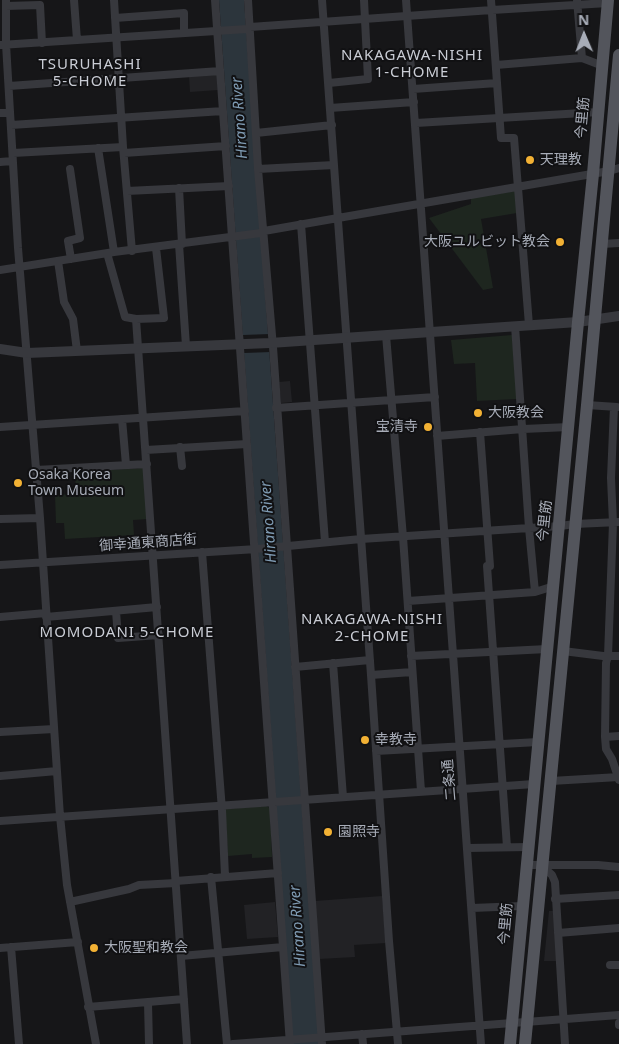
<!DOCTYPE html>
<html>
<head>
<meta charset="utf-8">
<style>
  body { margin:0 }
  #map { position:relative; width:619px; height:1044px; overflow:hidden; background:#161618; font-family:"Noto Sans",sans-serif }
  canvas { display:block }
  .north { position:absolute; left:559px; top:10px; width:50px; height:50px; -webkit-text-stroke:4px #111113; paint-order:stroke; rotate:359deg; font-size:14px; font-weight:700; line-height:20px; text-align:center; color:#a8adb8 }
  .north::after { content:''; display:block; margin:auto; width:18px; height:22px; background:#a8adb8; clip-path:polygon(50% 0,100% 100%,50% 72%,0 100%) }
</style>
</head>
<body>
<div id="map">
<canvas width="619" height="1044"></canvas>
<div class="north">N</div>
</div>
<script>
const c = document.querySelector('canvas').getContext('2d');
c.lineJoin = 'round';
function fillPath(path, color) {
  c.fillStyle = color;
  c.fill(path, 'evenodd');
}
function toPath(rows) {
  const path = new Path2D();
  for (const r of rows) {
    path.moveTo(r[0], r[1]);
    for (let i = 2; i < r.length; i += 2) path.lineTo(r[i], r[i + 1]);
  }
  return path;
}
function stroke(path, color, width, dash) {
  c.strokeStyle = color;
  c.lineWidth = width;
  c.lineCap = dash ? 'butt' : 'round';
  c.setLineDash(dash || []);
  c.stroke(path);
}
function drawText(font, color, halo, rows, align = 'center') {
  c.font = font + ' "Noto Sans","Noto Sans JP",sans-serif';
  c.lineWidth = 4;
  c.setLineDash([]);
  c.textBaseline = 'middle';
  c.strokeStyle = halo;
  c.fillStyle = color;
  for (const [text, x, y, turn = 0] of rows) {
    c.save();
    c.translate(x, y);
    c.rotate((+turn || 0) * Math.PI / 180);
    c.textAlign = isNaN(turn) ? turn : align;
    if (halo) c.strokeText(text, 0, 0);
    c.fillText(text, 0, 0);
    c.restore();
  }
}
fillPath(toPath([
  [217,73,218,90,190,92,189,75],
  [290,381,292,402,281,403,279,382],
  [382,896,386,943,354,945,355,957,319,959,315,901],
  [275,902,278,937,247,939,244,905],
  [549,911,554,911,557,961,544,961]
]), '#222225');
fillPath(toPath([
  [515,191,517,213,481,219,493,288,483,290,429,218,471,204,471,198],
  [512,335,517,399,477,401,475,363,454,364,451,340],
  [145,468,148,519,133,520,134,535,65,539,64,523,56,523,55,495,76,494,75,472],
  [266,806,270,808,272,857,252,858,252,854,228,856,225,809]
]), '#1e261f');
fillPath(toPath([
  [219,0,244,0,319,1044,293,1044]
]), '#2c353c');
fillPath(toPath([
  [270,334,271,352,244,353,243,335]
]), '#161618');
stroke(toPath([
  [6,0,6,44,18,248,40,518,60,816,67,885,96,1044],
  [74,0,77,40],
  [114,0,123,147,132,251],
  [215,0,290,1044],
  [248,0,258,169,273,347,322,1044],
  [322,0,371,675,389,941,398,1044],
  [406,0,481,1044],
  [491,0,501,138,514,138,529,325],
  [577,0,582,58],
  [6,6,40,5,42,43],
  [115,18,184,13,184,33],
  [0,45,247,29,250,27,492,10,608,3],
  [496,65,582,58,603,66],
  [329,83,368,79,364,0],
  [9,86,220,71],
  [413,89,497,83],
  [330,108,414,102],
  [0,113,10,113],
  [416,123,599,112],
  [11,125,223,111],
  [256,133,332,125],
  [98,148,114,252],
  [13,153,123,147],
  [124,153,226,146],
  [0,162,12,161],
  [70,169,80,238,68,241,71,259],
  [258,169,334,165],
  [179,188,182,244],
  [127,191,229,186],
  [301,224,325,542],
  [179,244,186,346],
  [602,244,619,243],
  [156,248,164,318,136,319,187,1044],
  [107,253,125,317,136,319],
  [58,261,64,302,73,319,77,351],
  [0,270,114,252,261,233,264,231,338,218,609,171,619,168],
  [515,326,529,528,535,592],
  [386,335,403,537,421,791],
  [587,405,617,407],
  [614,407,611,478,613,523,608,656,606,663,605,737,606,749,612,759,619,780],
  [276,408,435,397],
  [122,419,126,465],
  [0,427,245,411],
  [480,432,490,566,487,566,507,847],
  [437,436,523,429,569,427],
  [180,447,182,466],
  [146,450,247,444],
  [36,470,147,464],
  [0,519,40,518],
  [202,552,222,810,225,876],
  [0,565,257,549,361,539,560,526,575,524,619,522],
  [408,601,535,592,554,586],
  [116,611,118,638,159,635],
  [0,617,46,613],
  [46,617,157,607],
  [563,651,603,656,619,656],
  [411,656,547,649],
  [333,663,343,797],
  [295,667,370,660],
  [371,675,412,672],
  [0,732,54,729],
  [605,737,619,736],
  [376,751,538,742],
  [0,776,57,771],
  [551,781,619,777],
  [0,821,534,784],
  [468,848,528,847],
  [526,865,598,865,619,867],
  [542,866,552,875,555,882,565,1044],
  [211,877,227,1044],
  [176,881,278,873],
  [555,899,619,895],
  [70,902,129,889,139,885,176,883],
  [472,908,522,906],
  [558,933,619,928],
  [11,947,19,1044],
  [0,948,78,942],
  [181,956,283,947],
  [610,965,619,965],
  [148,1003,149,1044],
  [88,1007,184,999],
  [619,1023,619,1025],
  [362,1034,363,1044],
  [233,1044,619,1015]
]), '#37383d', 8);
stroke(toPath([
  [0,349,27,353,270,343,578,322,619,316]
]), '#37383d', 10);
stroke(toPath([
  [510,1044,578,322,593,174,608,0],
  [525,1044,587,405,619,55]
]), '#53555c', 12);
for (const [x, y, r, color] of [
  [530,160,5,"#f2b134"],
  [560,242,5,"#f2b134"],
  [478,413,5,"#f2b134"],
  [428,427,5,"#f2b134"],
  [18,483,5,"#f2b134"],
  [365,740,5,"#f2b134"],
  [328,832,5,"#f2b134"],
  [94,948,5,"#f2b134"]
]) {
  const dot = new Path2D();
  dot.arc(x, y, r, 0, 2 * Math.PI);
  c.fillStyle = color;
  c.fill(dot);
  stroke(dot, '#111113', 2);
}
drawText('14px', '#a8adb8', '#111113', [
  ["今里筋",583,118,-85],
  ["今里筋",545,521,-84],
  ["御幸通東商店街",148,543,-4],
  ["二条通",450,780,-95],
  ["今里筋",506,924,-85]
]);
drawText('14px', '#a8adb8', '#111113', [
  ["天理教",540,160],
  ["大阪ユルビット教会",550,242,"right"],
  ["大阪教会",488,413],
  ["宝清寺",418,427,"right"],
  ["Osaka Korea",28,475],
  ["Town Museum",28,491],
  ["幸教寺",375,740],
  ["園照寺",338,832],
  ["大阪聖和教会",104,948]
], 'left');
c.letterSpacing = '1px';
drawText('15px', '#c9ccd4', '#111113', [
  ["NAKAGAWA-NISHI",412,56],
  ["1-CHOME",412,73],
  ["TSURUHASHI",90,65],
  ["5-CHOME",90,82],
  ["NAKAGAWA-NISHI",372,620],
  ["2-CHOME",372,637],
  ["MOMODANI 5-CHOME",127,633]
]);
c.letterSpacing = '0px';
drawText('italic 15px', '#7f9bb3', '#111113', [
  ["Hirano River",240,118,-94],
  ["Hirano River",269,522,-94],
  ["Hirano River",298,926,-94]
]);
</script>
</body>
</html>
